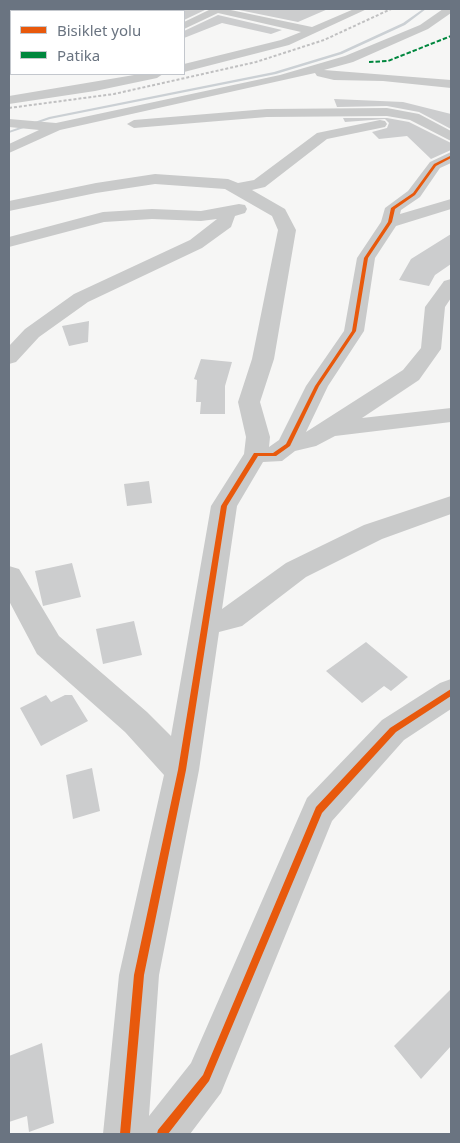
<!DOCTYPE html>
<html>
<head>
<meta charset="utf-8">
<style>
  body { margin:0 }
  #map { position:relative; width:460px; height:1143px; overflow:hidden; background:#f6f6f5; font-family:"Noto Sans",sans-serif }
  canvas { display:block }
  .frame { position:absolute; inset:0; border:10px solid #6a7481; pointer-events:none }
  .legend { position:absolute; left:10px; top:10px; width:175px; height:65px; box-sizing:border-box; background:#fff; border:1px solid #c3c7cd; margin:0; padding:6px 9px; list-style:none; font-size:15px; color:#6a7481 }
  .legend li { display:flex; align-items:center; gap:10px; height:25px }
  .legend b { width:25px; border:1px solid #c3c7cd }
</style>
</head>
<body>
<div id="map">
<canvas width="460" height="1143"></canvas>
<div class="frame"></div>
<ul class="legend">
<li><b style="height:6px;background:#e8590c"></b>Bisiklet yolu</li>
<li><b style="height:6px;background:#00873e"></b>Patika</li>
</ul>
</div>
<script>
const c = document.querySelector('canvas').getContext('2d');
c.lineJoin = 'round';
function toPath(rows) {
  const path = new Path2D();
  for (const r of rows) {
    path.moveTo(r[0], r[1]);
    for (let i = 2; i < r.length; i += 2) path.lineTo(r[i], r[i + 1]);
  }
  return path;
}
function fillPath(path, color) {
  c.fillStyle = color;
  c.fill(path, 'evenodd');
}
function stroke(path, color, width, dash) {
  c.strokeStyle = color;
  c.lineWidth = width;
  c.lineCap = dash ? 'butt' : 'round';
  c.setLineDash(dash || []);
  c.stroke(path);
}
fillPath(toPath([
  [423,9,426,9,405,25,342,54,276,74,50,119,9,133,9,131,49,117,274,72,340,52,403,23,423,9]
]), '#cbd0d4');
fillPath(toPath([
  [184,9,207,9,184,20],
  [234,9,328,9,298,22],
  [218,15,282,30,271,34,222,23,184,38,184,31],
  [334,99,403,102,451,114,451,129,419,112,387,106,337,107],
  [343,118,387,118,409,122,451,143,451,150,431,159,407,136,379,139,372,132,387,128,389,123,385,119,345,122],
  [451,234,451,264,435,275,429,286,399,280,411,259],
  [89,321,88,342,69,346,62,326],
  [201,359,232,362,225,386,225,414,200,414,201,402,196,402,197,380,194,379],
  [149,481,152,503,127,506,124,484],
  [72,563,81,597,43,606,35,571],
  [134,621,142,655,103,664,96,629],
  [366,642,408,677,391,691,384,686,362,703,326,671],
  [46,695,51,702,65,695,72,695,88,721,41,746,20,708],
  [92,768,100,811,73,819,66,775],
  [451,989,451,1046,421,1079,394,1046],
  [42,1043,54,1123,29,1132,27,1116,9,1122,9,1056]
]), '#cccdce');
fillPath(toPath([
  [52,9,71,9,70,11,51,11,52,9],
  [76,9,102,9,103,11,77,11,76,9],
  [211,9,226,9,312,27,354,9,367,9,289,45,184,72,184,64,281,40,301,32,218,13,184,29,184,22,211,9],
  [443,9,451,9,451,13,428,29,353,62,324,70,451,80,451,88,383,81,334,80,317,76,315,73,60,130,9,153,9,144,39,130,9,127,9,119,56,123,280,75,345,56,420,25,443,9],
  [9,20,11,20,11,26,9,26,9,20],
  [9,66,11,66,11,74,9,74,9,66],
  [140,74,163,74,157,78,95,91,9,104,9,96,140,74],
  [387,108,419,114,451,131,451,141,410,120,387,116,267,117,134,128,127,124,134,120,267,109,387,108],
  [380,120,385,121,387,124,385,127,327,139,265,187,252,190,285,209,296,230,274,359,260,402,270,437,269,447,279,440,306,386,344,331,357,258,381,222,385,208,408,191,430,162,451,152,451,163,440,168,420,197,401,210,400,214,451,199,451,209,396,226,375,258,364,331,328,386,306,432,403,370,421,348,425,307,444,281,451,279,451,298,445,307,441,349,419,380,362,418,451,408,451,422,335,436,316,446,295,451,282,461,263,462,237,506,222,609,286,563,364,525,451,496,451,514,382,539,306,577,242,626,219,632,199,770,159,975,149,1116,191,1063,307,798,382,720,440,683,451,679,451,709,404,740,332,821,221,1093,190,1134,103,1134,119,975,164,775,125,732,37,654,9,601,9,566,19,569,59,636,147,712,171,736,211,506,244,454,246,437,238,402,252,359,278,230,272,216,225,189,155,184,96,193,9,211,9,201,96,183,155,174,228,179,238,183,254,180,317,133,380,120],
  [239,204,245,205,247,209,245,213,235,216,231,227,202,248,88,302,39,337,16,362,9,364,9,346,25,329,74,294,190,240,217,219,201,221,152,219,104,222,9,247,9,237,103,212,152,209,201,211,239,204]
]), '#c9caca');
stroke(toPath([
  [9,108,114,94,256,62,324,40,391,9]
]), '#c0c0c1', 2, [3, 2]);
stroke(toPath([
  [369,62,388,61,451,36]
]), '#00873e', 2, [4.5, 2]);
fillPath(toPath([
  [450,156,451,156,451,158,436,166,415,195,395,209,392,222,368,258,356,331,319,386,290,446,276,456,258,456,227,506,186,770,144,975,130,1134,120,1134,134,975,178,770,221,506,254,453,273,453,286,444,315,386,352,331,364,258,388,222,391,208,413,193,434,164,450,156],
  [451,689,451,696,396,732,322,813,209,1081,168,1134,157,1134,158,1130,203,1075,316,807,390,728,451,689]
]), '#e8590c');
</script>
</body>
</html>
